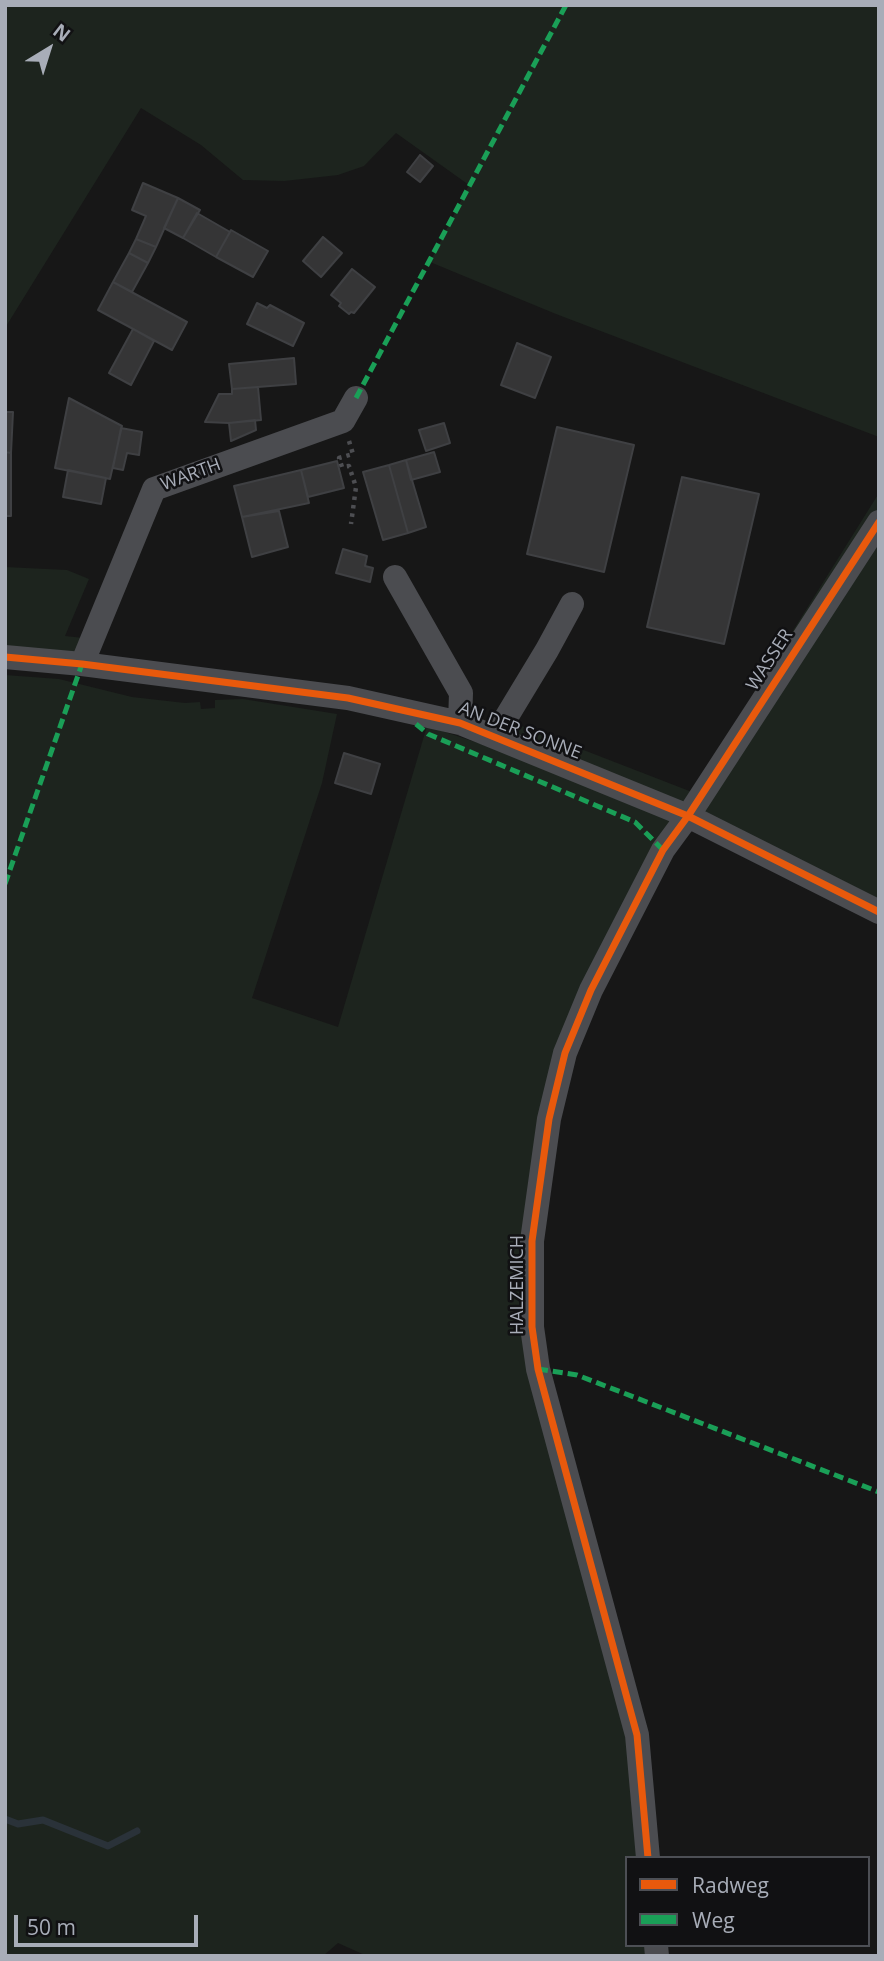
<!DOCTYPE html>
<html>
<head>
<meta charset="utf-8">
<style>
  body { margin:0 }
  #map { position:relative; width:884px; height:1961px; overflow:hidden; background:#171717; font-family:"Open Sans",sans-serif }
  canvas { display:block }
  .frame { position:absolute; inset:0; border:7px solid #a8adb8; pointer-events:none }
  .legend { position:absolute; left:625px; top:1856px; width:245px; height:91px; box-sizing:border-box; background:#111113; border:2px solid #4d4f55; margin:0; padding:9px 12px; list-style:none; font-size:21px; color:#a8adb8 }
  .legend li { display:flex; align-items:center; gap:14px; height:35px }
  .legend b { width:35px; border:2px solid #4d4f55 }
  .north { position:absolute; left:14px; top:14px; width:70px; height:70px; -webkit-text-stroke:5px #111113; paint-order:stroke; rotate:38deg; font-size:19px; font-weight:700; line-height:28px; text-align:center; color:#a8adb8 }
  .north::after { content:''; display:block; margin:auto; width:24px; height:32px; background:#a8adb8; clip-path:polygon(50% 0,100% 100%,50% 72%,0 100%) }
  .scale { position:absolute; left:14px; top:1915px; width:184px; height:32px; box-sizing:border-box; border:4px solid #a8adb8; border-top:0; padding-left:9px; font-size:21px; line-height:24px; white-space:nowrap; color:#a8adb8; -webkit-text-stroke:5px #111113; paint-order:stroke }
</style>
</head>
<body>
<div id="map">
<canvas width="884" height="1961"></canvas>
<div class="frame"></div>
<ul class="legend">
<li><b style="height:9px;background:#e8590c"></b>Radweg</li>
<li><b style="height:9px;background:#1a9f57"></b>Weg</li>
</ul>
<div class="north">N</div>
<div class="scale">50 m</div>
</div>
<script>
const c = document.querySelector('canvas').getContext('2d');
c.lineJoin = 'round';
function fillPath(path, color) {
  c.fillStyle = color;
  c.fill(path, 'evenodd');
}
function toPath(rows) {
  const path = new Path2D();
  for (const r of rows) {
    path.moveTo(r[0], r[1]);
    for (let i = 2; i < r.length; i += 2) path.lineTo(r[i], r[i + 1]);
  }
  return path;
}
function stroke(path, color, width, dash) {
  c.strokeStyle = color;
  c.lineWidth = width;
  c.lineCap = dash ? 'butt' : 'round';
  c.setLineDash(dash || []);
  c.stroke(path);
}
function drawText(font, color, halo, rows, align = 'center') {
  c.font = font + ' "Open Sans",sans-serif';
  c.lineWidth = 5;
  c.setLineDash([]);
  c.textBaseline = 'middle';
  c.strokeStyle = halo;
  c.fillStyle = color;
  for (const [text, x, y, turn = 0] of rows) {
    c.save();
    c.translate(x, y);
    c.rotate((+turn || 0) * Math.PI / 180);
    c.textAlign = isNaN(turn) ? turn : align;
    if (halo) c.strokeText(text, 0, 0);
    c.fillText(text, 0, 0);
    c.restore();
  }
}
fillPath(toPath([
  [5,5,879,5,879,437,556,314,430,262,469,185,396,133,364,166,338,175,284,181,243,180,201,145,141,108,5,328],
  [879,493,879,912,688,816,565,1053,531,1286,637,1735,648,1858,627,1858,627,1945,656,1945,657,1956,367,1956,338,1943,323,1956,5,1956,5,675,59,679,132,697,185,703,200,702,201,709,215,708,215,700,243,699,337,714,322,783,252,998,338,1027,427,726,508,753,519,725,692,792],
  [5,567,67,570,89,579,65,636,103,640,82,664,5,657]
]), '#1d241e');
stroke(toPath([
  [5,1819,18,1824,43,1820,108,1846,137,1831]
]), '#2a3239', 7);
const building = toPath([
  [420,155,433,166,420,182,407,172,420,155],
  [143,183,178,198,156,247,136,239,146,216,132,210,143,183],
  [178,198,200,210,183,238,164,228,178,198],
  [197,213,230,232,216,257,183,238,197,213],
  [231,230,268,251,253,277,216,257,231,230],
  [323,237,342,253,321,277,303,261,323,237],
  [136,239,156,247,148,263,129,253,136,239],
  [129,253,148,263,132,292,113,282,129,253],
  [352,269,375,287,354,313,351,312,349,314,339,306,341,303,331,295,352,269],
  [113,282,187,322,172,350,98,310,113,282],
  [257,303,267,308,270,305,304,323,293,346,247,324,257,303],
  [133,329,154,341,131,385,109,373,133,329],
  [517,343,551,357,535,398,501,385,517,343],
  [294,358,296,384,232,389,229,364,294,358],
  [258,387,261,420,229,423,205,422,219,394,232,394,232,389,258,387],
  [69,398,122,426,110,479,55,468,69,398],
  [5,412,13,412,11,453,5,452,5,412],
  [255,420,256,430,231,441,229,423,255,420],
  [444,423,450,443,426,451,419,430,444,423],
  [557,427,634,445,604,572,527,554,557,427],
  [121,428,142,432,139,455,127,453,123,470,113,468,121,428],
  [5,452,11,453,11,516,5,516,5,452],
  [434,452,440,472,411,480,406,460,434,452],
  [406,460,426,527,408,533,389,465,406,460],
  [337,461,344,488,308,497,301,470,337,461],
  [389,465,408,533,383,540,363,472,389,465],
  [68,470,106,478,101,504,63,497,68,470],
  [301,470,309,503,242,517,234,486,301,470],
  [682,477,759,494,724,644,647,627,682,477],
  [279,511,288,547,252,557,242,517,279,511],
  [343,549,367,556,365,566,373,568,370,582,336,573,343,549],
  [344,753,380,764,371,794,335,783,344,753]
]);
fillPath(building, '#353536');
stroke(building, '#3f4043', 2);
stroke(toPath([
  [349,441,353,454,339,458,342,467,349,466,356,487,351,524]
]), '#4d4e52', 4.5, [3.5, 5]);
stroke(toPath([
  [395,577,461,693,460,723],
  [5,657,82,664,348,698,460,723,688,816,879,912],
  [82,664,154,489,343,421,356,398],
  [495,736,547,650,572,604],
  [648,1858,637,1735,538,1369,532,1327,532,1241,549,1119,565,1053,591,990,663,850,688,816,879,522],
  [656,1945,657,1956]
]), '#4b4c50', 24);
stroke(toPath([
  [356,398,566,5],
  [416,724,428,734,635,822,663,850],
  [5,884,82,664],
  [538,1369,577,1375,879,1492]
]), '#1a9f57', 5, [10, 5]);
stroke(toPath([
  [5,657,82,664,348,698,460,723,688,816,879,912],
  [648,1858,637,1735,538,1369,532,1327,532,1241,549,1119,565,1053,591,990,663,850,688,816,879,522]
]), '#e8590c', 7);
drawText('18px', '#a8adb8', '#111113', [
  ["WARTH",191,475,-20],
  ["WASSER",770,660,-57],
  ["AN DER SONNE",520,731,21],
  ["HALZEMICH",518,1285,-90]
]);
</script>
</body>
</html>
